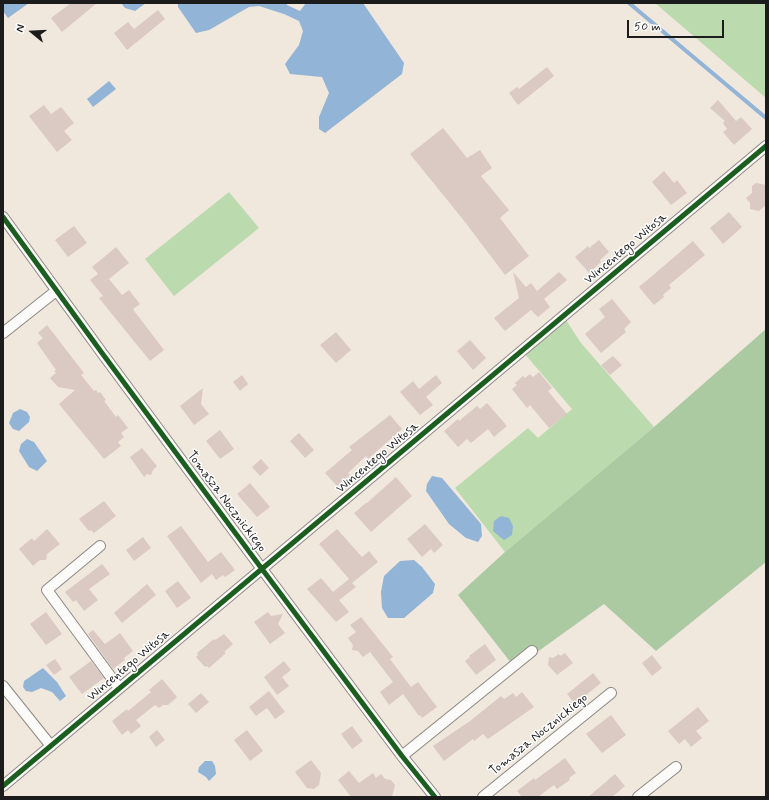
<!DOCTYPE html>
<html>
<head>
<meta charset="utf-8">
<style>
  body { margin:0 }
  #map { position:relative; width:769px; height:800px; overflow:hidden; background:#f0e7dd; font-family:Mynerve,sans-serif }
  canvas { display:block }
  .frame { position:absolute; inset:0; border:4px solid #1c1c1c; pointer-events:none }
  .north { position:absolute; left:12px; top:12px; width:40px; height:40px; -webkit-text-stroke:3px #fff; paint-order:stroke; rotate:288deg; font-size:11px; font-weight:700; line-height:16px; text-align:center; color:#1c1c1c }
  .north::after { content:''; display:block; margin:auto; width:14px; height:18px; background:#1c1c1c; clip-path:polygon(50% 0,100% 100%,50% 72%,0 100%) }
  .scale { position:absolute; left:627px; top:20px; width:97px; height:18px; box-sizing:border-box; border:2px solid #1c1c1c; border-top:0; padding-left:5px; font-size:12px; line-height:14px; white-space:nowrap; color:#1c1c1c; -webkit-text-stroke:3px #fff; paint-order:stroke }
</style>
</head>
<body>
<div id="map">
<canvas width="769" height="800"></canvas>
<div class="frame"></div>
<div class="north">N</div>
<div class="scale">50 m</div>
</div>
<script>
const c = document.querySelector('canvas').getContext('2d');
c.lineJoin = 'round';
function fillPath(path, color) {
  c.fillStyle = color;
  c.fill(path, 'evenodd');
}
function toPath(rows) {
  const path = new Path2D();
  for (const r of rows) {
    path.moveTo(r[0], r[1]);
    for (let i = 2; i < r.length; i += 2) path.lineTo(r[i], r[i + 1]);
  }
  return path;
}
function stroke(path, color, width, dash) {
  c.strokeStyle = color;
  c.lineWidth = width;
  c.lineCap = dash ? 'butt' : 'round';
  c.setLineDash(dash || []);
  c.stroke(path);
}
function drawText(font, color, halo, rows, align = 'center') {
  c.font = font + ' Mynerve,sans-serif';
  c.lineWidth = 3;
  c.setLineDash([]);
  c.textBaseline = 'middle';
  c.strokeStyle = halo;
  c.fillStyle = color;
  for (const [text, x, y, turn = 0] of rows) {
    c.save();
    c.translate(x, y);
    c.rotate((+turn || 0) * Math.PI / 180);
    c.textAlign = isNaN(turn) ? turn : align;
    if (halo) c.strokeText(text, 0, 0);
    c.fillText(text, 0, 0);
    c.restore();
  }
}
fillPath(toPath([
  [655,3,766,3,766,98],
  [229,192,259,228,174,296,145,259],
  [564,317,581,343,654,427,505,552,455,488,528,428,538,438,572,409,524,353]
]), '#bbdaad');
fillPath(toPath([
  [766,329,766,562,656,651,604,604,515,668,458,595,505,552,654,427]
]), '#accaa2');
fillPath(toPath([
  [3,3,29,3,8,18,3,11],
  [121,3,146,3,135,11,125,8],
  [178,3,287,3,287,5,300,11,306,3,363,3,404,63,402,74,325,133,319,129,319,117,329,93,322,77,290,74,285,64,299,45,303,31,299,21,284,14,259,6,249,7,209,30,196,33,178,7],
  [109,81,116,89,93,107,87,99],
  [20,409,27,412,30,417,29,422,19,431,13,429,9,423,13,413],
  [27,439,34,442,47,461,37,471,29,467,19,451,21,444],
  [432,476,442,478,481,524,482,536,478,542,466,538,449,524,426,491,427,484],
  [501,516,509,518,513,526,512,535,504,540,493,531,494,521],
  [414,560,422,567,435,584,433,593,404,618,388,618,382,608,381,592,384,576,400,561],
  [43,668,57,682,66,696,60,701,52,692,41,688,32,692,26,691,23,687,24,681],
  [205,761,212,761,215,766,216,774,209,781,206,777,198,772,199,767]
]), '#91b4d7');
stroke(toPath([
  [629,3,766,118]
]), '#91b4d7', 4);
fillPath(toPath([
  [71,3,97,3,62,32,51,18],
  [158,10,165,19,127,50,114,33,128,22,134,29],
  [547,67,554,76,518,105,509,93,517,87,519,89],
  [718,100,736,121,741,117,752,129,734,145,723,132,727,129,723,123,725,121,710,108],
  [44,105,51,114,61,107,74,123,64,131,72,140,57,152,29,116],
  [443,128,467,158,480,150,492,168,481,176,509,210,500,218,529,256,505,275,465,222,410,154],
  [664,171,674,183,677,180,687,193,671,205,652,182],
  [756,183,766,185,766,205,759,211,750,209,750,203,746,198,752,193,752,186],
  [729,212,742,227,723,244,710,228],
  [74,226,87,243,68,257,55,240],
  [599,240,609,252,600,260,601,262,589,273,575,257,588,246,589,248],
  [693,241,705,255,669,285,671,288,663,295,664,297,654,305,639,287],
  [116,247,129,263,109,279,122,295,129,290,140,304,133,309,135,312,164,350,150,361,99,298,103,296,90,280,98,274,92,267],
  [513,272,526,287,531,283,537,291,559,272,567,280,544,299,550,307,538,317,531,310,505,331,494,318,519,298],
  [612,299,631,322,624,329,626,332,601,353,585,334,605,317,599,309],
  [47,325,84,373,81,375,94,391,96,390,98,393,100,392,106,400,104,401,116,417,118,415,128,428,121,433,124,437,118,442,121,446,104,459,59,404,75,390,58,387,50,378,56,373,54,371,56,370,37,343,43,338,38,333],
  [336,332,351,350,336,363,320,345],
  [470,340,486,358,473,370,457,351],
  [613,356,622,365,610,375,601,365],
  [539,372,552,388,548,391,567,414,549,428,530,405,527,408,512,389,517,385,515,383,523,376,525,378,530,374,533,377],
  [242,375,248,384,240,391,233,382],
  [436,375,442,383,426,397,433,405,420,415,400,392,413,381,419,389],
  [203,388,201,404,209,414,194,425,180,406],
  [487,403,507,426,494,437,488,429,471,443,467,439,458,447,444,431,458,419,459,421,477,406,480,409],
  [390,415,402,429,368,459,366,456,348,473,350,475,337,486,325,473,352,450,349,447],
  [220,430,234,449,220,459,206,441],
  [299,433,314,450,305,458,290,441],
  [142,448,157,466,153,470,151,475,147,474,144,477,130,457],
  [261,459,269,468,260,476,252,467],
  [396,477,412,496,371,532,354,513,366,503,367,503],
  [250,483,270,507,257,517,237,494],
  [104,501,116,516,94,533,91,530,89,531,79,519],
  [425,524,443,545,434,553,431,549,422,557,407,539],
  [181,526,208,562,221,552,235,570,225,577,223,575,216,580,212,574,201,583,167,536],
  [47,529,60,544,47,554,46,560,40,560,33,566,19,549,32,538,34,541],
  [337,529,362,557,369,551,378,562,352,583,356,587,339,600,349,612,336,622,307,589,321,578,333,592,349,579,319,544],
  [143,537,151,548,134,561,126,550],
  [102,564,110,574,89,589,98,600,84,611,76,600,73,602,65,592],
  [178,581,191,598,177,608,165,591],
  [147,584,156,595,122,623,114,613],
  [46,612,62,634,46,645,30,624],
  [268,612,271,616,283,614,278,624,285,633,270,644,254,622],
  [361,617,393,657,390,659,411,687,418,682,437,707,422,718,420,715,419,716,403,694,389,705,380,692,393,682,370,652,363,657,358,651,352,650,353,645,348,638,356,632,350,625],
  [93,630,105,644,120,633,133,651,124,658,125,660,113,669,88,634],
  [224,634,233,644,224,652,226,653,209,668,207,666,205,667,196,657,198,655,197,653,214,639,215,640],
  [485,644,496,660,476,675,465,661,470,657,469,656],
  [565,653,573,663,557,675,548,665,549,657,553,658,559,654,560,656],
  [652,655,662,668,652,676,642,663],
  [55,659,62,669,54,675,46,665],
  [91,661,104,678,82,694,69,677],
  [284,661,291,670,282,677,289,686,277,695,264,677],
  [593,673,601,683,575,704,567,694],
  [162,679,177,697,168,705,163,705,159,708,155,705,136,720,141,726,131,734,128,730,122,735,112,721,127,709,128,711,151,692,149,690],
  [269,691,285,712,275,719,267,708,256,716,249,707],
  [522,692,534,707,488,739,483,734,474,741,473,739,444,761,433,746,470,721,501,696,504,699,513,693,516,697],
  [201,693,209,702,196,713,188,704],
  [698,707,709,721,696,731,702,738,691,747,685,739,679,744,668,731],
  [611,715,626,735,602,753,586,734],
  [352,726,363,741,352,749,341,734],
  [157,730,165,740,156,747,149,737],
  [247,730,263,751,250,761,234,740],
  [565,758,576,773,569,778,570,780,557,789,554,785,538,797,522,797,517,791,534,778,535,780],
  [311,760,321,773,319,785,314,789,307,788,295,772],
  [349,771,359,783,373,773,376,778,381,774,385,779,391,780,395,785,392,797,351,797,338,780],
  [615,774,625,786,612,797,588,797]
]), '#dbcac3');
const street = toPath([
  [3,217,102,353,262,569,402,756,435,797],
  [3,333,56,291],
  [100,546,47,590,119,688],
  [3,686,51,746],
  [402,756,532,651],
  [3,786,766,146],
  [483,797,611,693],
  [638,797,676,767]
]);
stroke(street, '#8c8883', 12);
stroke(street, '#fdfbfa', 10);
stroke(toPath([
  [3,217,102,353,262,569,402,756,435,797],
  [3,786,766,146]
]), '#1b5e20', 5);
drawText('13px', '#1c1c1c', '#fff', [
  ["Wincentego Witosa",626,249,-40],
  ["Wincentego Witosa",378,458,-40],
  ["Tomasza Nocznickiego",226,502,53],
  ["Wincentego Witosa",129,666,-40],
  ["Tomasza Nocznickiego",539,735,-39]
]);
</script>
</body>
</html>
